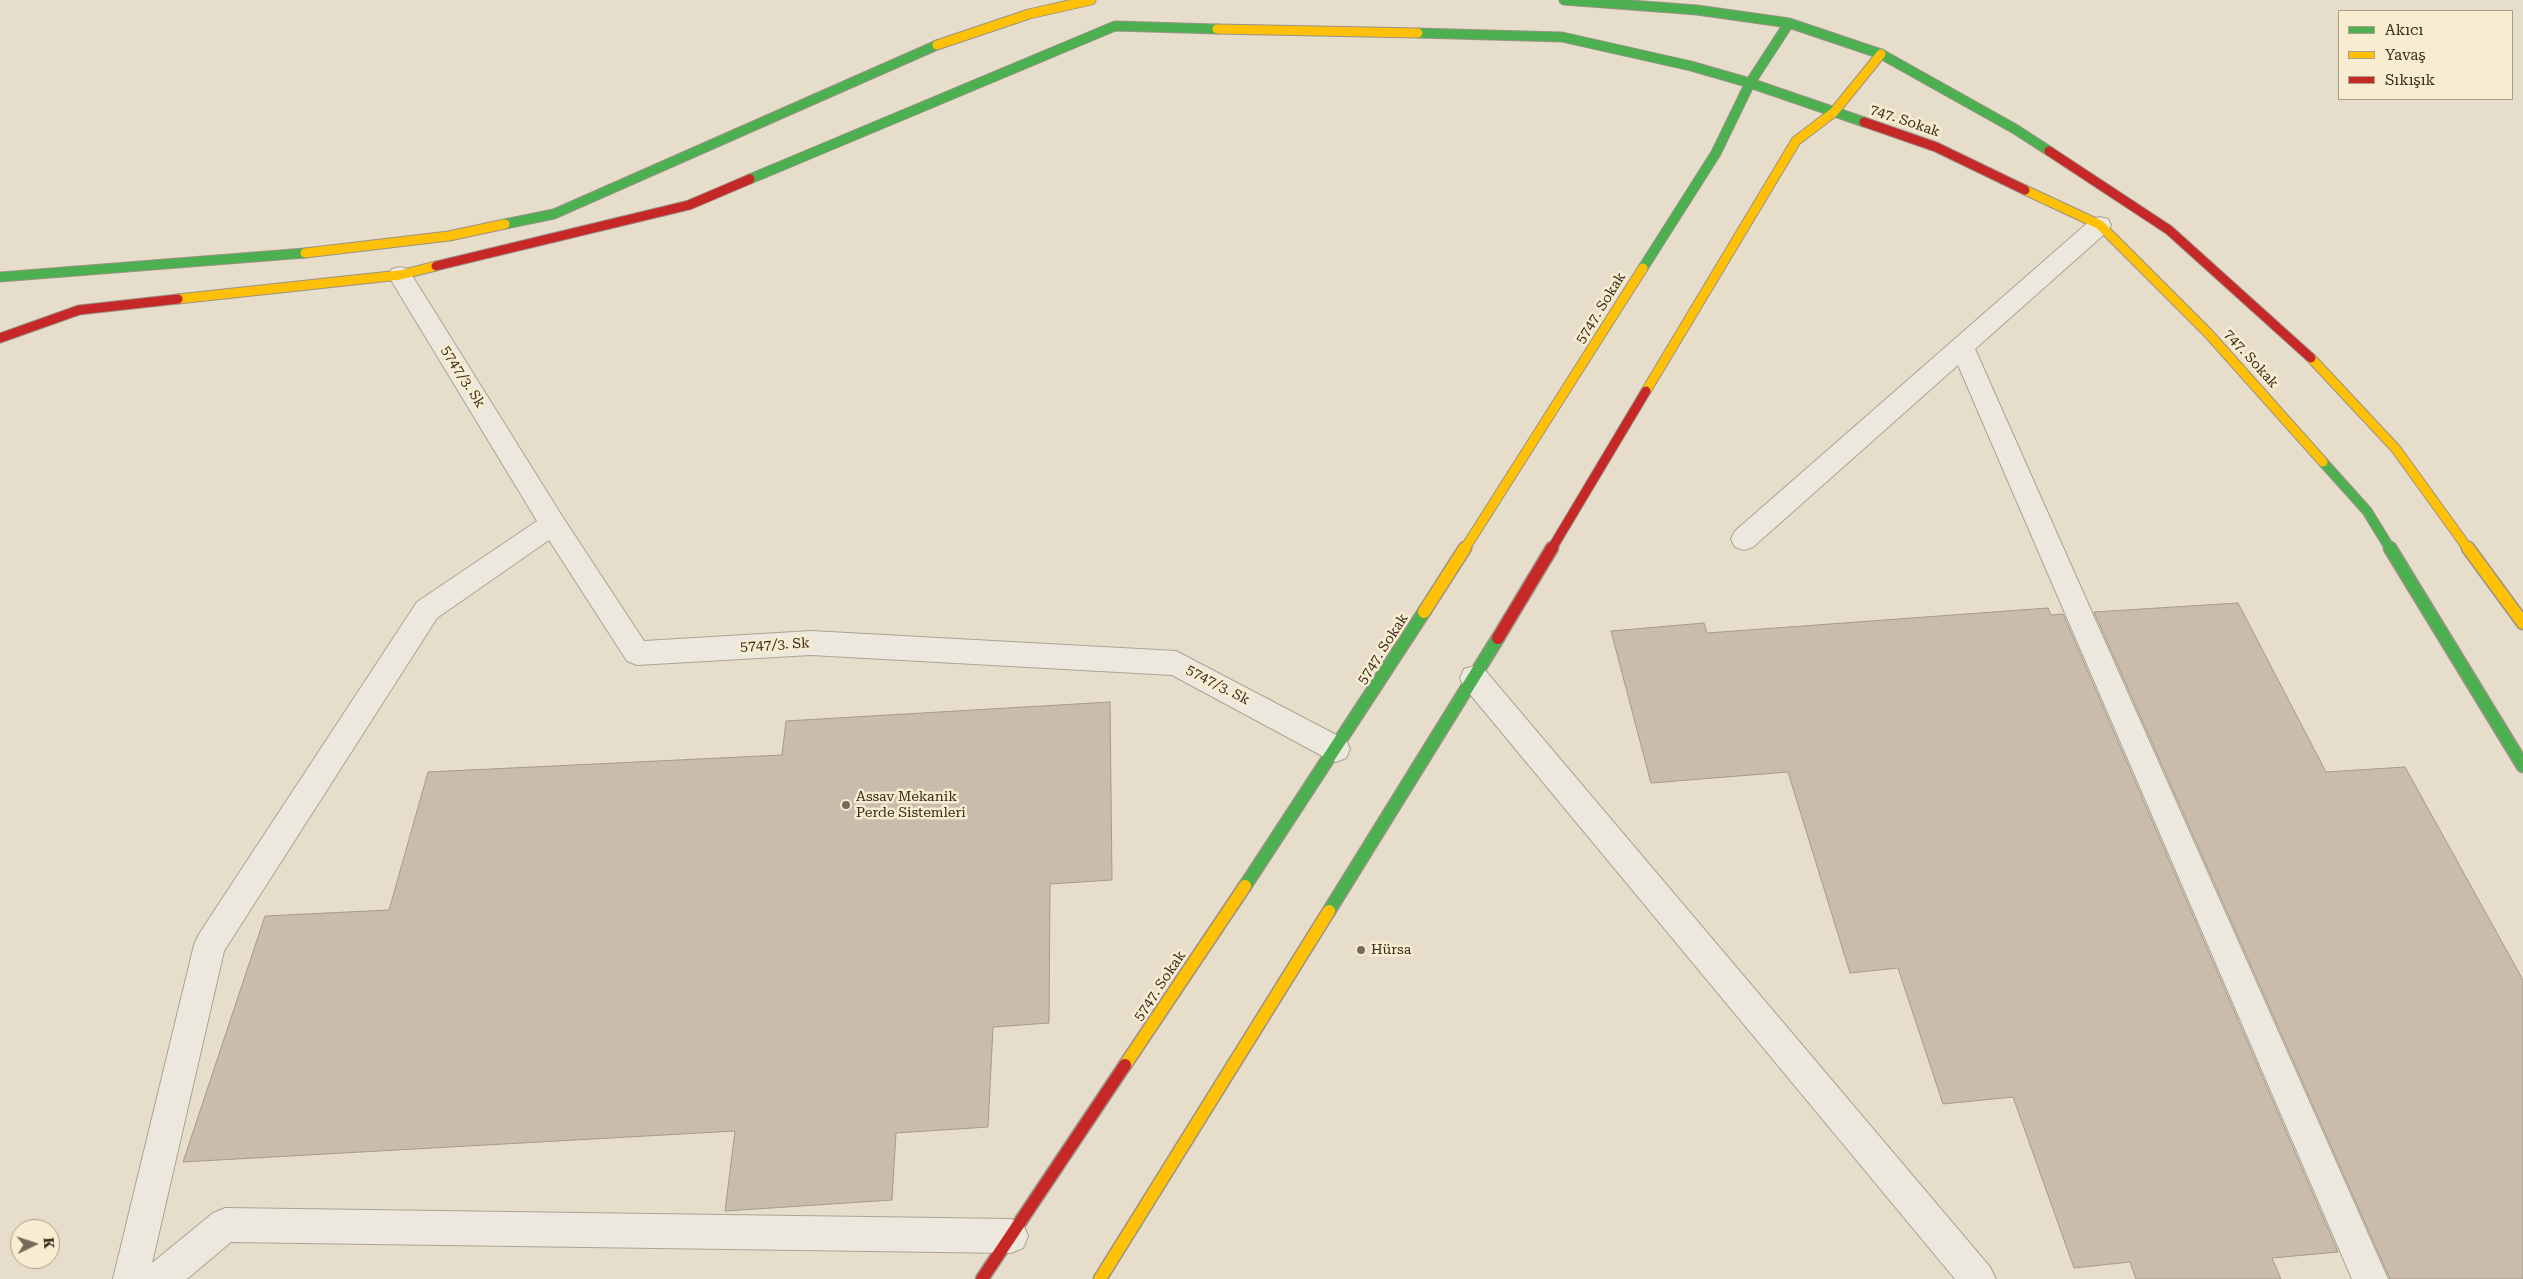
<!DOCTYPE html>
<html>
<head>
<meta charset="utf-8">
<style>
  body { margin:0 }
  #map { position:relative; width:2523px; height:1279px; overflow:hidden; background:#e6decb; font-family:"Roboto Serif",serif }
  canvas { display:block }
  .legend { position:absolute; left:2338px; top:10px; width:175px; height:90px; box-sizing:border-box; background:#f8edd0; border:1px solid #ac9f88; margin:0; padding:6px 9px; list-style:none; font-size:15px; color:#3a2b1c }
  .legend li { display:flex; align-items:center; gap:10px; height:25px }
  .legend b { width:25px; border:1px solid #ac9f88 }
  .north { position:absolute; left:10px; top:1219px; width:50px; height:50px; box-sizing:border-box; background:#f8edd0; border:1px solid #ac9f88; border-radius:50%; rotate:86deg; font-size:14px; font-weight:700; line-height:20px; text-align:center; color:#3a2b1c }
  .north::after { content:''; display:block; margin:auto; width:18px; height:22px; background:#766a59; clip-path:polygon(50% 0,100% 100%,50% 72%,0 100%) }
</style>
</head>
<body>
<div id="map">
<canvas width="2523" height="1279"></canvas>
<ul class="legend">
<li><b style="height:6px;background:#4caf50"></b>Akıcı</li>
<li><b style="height:6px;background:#ffc107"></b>Yavaş</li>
<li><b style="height:6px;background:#c62828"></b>Sıkışık</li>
</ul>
<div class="north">K</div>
</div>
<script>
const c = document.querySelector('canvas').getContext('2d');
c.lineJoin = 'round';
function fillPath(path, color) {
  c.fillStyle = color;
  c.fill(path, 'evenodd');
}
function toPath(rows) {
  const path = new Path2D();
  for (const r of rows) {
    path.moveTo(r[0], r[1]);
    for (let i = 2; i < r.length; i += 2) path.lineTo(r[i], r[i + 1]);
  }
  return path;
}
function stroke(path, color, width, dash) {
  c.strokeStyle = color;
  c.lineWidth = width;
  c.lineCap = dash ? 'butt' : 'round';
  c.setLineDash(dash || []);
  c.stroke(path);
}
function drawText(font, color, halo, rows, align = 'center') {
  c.font = font + ' "Roboto Serif",serif';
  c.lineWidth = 5;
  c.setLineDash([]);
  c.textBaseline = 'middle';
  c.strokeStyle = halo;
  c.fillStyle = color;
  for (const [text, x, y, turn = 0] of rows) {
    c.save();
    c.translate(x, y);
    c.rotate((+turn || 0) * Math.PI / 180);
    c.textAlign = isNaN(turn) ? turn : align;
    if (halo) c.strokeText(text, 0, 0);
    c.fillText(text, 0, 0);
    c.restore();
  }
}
const building = toPath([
  [2238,603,2326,772,2405,767,2523,980,2523,1279,2390,1279,2094,612,2238,603],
  [2048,608,2051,615,2063,614,2338,1252,2272,1258,2281,1279,2136,1279,2130,1262,2074,1268,2013,1097,1943,1104,1898,968,1850,973,1788,772,1651,783,1611,631,1704,623,1707,633,2048,608],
  [1110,702,1112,880,1050,884,1049,1023,993,1027,988,1127,896,1133,892,1200,725,1211,735,1131,183,1162,265,916,389,910,428,772,782,755,786,721,1110,702]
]);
fillPath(building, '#cabcac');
stroke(building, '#a6998a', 1);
const street = toPath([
  [2100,217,2108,219,2111,225,2108,231,1975,349,2388,1279,2352,1279,1958,365,1753,547,1744,550,1735,547,1731,539,1735,531,2092,219,2100,217],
  [400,267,408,269,562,516,644,641,811,631,1176,651,1346,740,1350,749,1346,758,1336,762,1326,758,1172,675,811,655,637,665,627,661,549,540,437,618,224,951,152,1263,213,1213,225,1208,1011,1219,1023,1224,1028,1236,1023,1248,1011,1253,231,1242,187,1279,113,1279,194,945,199,934,417,602,537,521,388,275,392,269,400,267],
  [1474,666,1484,669,1990,1267,1996,1279,1955,1279,1464,687,1460,678,1464,669,1474,666]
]);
const fastFar1 = toPath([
  [1564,0,1697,10,1789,23,1881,54,2015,129,2049,151],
  [1418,33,1562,37,1691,66,1750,83,1864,122],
  [750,179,1115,26,1217,29],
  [505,224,554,214,937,45],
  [1643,268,1716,153,1750,83,1789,23],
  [0,277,305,253],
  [2323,462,2367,511,2391,550]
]);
const fast = toPath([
  [2390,548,2523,766],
  [1245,886,1424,612],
  [1329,911,1498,638]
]);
const slowFar1 = toPath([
  [1217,29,1418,33],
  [937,45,1029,14,1091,0],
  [2025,190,2100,225,2208,333,2323,462],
  [305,253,449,236,505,224],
  [178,299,400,275,436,266],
  [2311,358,2396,449,2469,550],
  [1646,391,1796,141,1834,112,1881,54],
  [1464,550,1643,268]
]);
const slow = toPath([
  [2468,548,2523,623],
  [1424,612,1465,548],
  [1125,1065,1245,886],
  [1100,1279,1329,911]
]);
const jamFar1 = toPath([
  [1864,122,1936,147,2025,190],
  [2049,151,2169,230,2311,358],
  [436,266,689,205,750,179],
  [0,338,79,310,178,299],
  [1551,550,1646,391]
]);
const jam = toPath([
  [1498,638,1552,548],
  [982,1279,1125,1065]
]);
stroke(street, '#aba395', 2);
stroke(fastFar1, '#9a9285', 11);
stroke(fast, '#9a9285', 15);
stroke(slowFar1, '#9a9285', 11);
stroke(slow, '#9a9285', 15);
stroke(jamFar1, '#9a9285', 11);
stroke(jam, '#9a9285', 15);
fillPath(street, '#ede8de');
stroke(fastFar1, '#4caf50', 9);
stroke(fast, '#4caf50', 12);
stroke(slowFar1, '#ffc107', 9);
stroke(slow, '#ffc107', 12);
stroke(jamFar1, '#c62828', 9);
stroke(jam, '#c62828', 12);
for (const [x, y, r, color] of [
  [846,805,5,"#766a59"],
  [1361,950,5,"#766a59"]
]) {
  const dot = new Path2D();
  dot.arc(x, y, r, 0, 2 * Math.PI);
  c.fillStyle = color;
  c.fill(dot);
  stroke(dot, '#f8edd0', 2);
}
drawText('14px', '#3a2b1c', '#f8edd0', [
  ["747. Sokak",1905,121,19],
  ["5747. Sokak",1601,308,-58],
  ["747. Sokak",2251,359,48],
  ["5747/3. Sk",463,377,58],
  ["5747/3. Sk",775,645,-3],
  ["5747. Sokak",1383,649,-57],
  ["5747/3. Sk",1218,685,28],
  ["5747. Sokak",1160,986,-56]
]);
drawText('14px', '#3a2b1c', '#f8edd0', [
  ["Assav Mekanik",856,797],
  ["Perde Sistemleri",856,813],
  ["Hürsa",1371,950]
], 'left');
</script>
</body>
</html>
